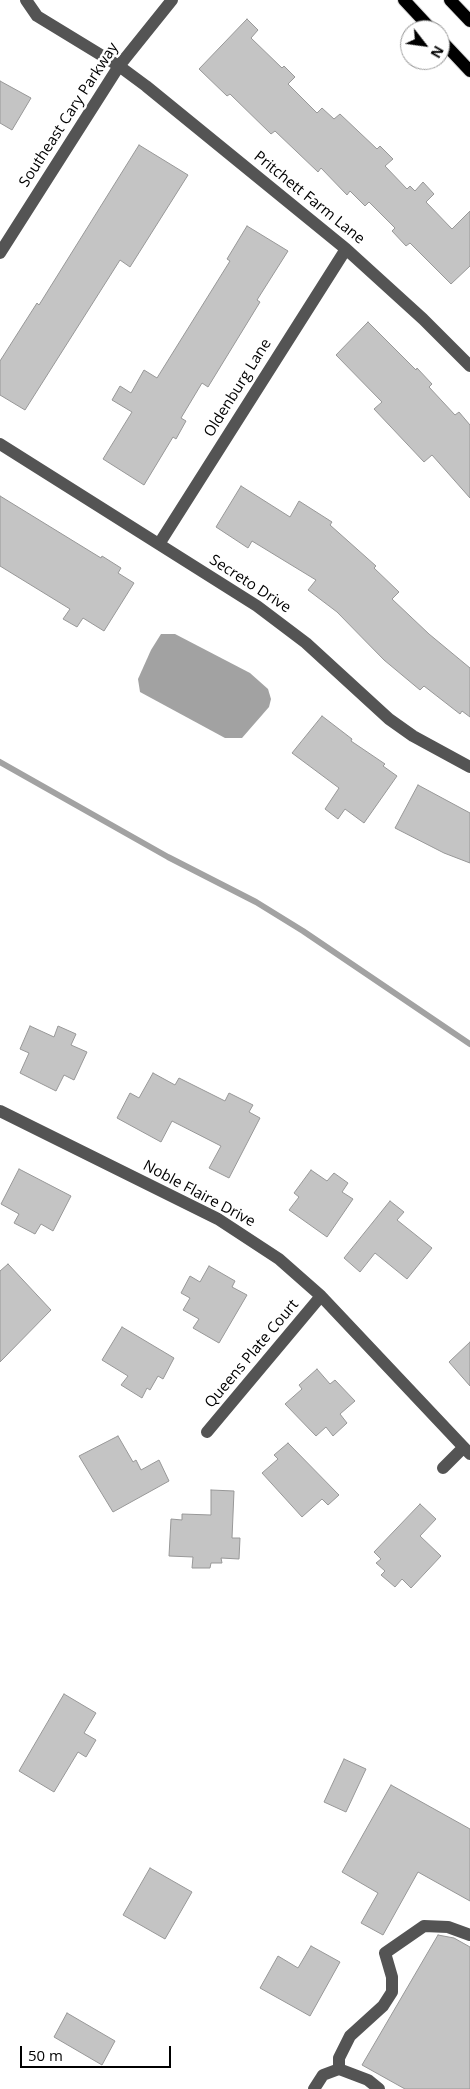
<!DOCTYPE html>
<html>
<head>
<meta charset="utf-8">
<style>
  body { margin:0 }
  #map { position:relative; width:470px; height:2089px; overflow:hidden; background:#fff; font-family:"Open Sans",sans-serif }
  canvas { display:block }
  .north { position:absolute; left:400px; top:20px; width:50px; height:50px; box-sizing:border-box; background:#fff; border:1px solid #999; border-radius:50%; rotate:120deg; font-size:14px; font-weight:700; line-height:20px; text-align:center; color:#000 }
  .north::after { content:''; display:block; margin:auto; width:18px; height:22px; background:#000; clip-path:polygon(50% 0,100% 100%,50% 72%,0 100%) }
  .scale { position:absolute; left:20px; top:2046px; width:151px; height:22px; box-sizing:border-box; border:2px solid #000; border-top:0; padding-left:6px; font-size:15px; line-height:18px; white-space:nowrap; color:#000; -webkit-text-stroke:4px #fff; paint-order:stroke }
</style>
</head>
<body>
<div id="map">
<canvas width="470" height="2089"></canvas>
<div class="north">N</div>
<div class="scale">50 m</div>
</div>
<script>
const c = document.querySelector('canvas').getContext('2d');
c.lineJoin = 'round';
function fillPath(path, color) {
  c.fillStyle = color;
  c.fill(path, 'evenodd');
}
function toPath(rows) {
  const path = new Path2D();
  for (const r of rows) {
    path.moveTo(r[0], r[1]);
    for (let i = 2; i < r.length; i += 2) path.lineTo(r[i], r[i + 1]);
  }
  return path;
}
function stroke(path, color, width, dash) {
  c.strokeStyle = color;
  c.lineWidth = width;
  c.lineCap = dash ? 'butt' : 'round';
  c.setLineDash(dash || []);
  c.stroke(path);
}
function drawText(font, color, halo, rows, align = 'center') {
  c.font = font + ' "Open Sans",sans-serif';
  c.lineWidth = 5;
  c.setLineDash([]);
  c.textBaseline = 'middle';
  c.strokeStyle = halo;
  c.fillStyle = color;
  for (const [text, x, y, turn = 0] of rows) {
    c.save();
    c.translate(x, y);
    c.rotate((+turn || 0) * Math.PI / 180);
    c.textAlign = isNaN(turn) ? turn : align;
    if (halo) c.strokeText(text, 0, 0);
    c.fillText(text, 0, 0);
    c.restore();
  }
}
fillPath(toPath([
  [161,634,175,634,250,673,268,689,271,699,269,707,242,738,225,738,140,692,138,679,151,650]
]), '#a2a2a2');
stroke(toPath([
  [0,762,168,857,256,902,303,931,470,1044]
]), '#a2a2a2', 6);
const building = toPath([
  [247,19,258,30,251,38,282,68,284,66,295,77,288,84,317,113,322,108,334,119,340,114,377,149,380,146,393,159,385,166,407,189,410,186,415,191,423,182,434,194,426,202,452,229,470,211,470,266,451,284,410,243,406,246,392,231,395,228,369,202,365,206,350,191,347,195,321,168,318,172,275,131,271,134,230,94,227,96,199,69,247,19],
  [0,81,31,98,12,130,0,123,0,81],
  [139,145,188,175,130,267,120,260,25,410,0,395,0,361,37,303,39,305,139,145],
  [247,226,288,251,257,300,260,302,208,387,202,383,181,418,186,421,176,439,173,437,144,485,103,459,132,412,112,400,120,386,131,393,144,370,157,378,230,261,227,259,247,226],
  [368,322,416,370,417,368,432,384,429,387,455,415,459,412,470,425,470,498,432,455,424,462,374,409,382,402,336,355,368,322],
  [241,486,290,517,299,501,332,522,330,525,376,566,374,568,399,592,392,599,429,634,470,668,470,717,462,711,460,714,424,686,420,690,384,660,337,612,308,590,316,580,252,541,248,548,216,527,241,486],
  [0,496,101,558,102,556,121,568,118,573,134,583,104,631,83,618,77,627,63,619,70,609,0,566,0,496],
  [322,716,352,739,351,741,385,764,383,766,397,776,364,823,345,809,338,819,325,809,339,788,292,753,322,716],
  [418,785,470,813,470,863,444,853,395,828,418,785],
  [30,1026,54,1037,58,1026,76,1034,71,1045,87,1052,74,1080,64,1075,56,1091,20,1073,29,1053,20,1049,30,1026],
  [153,1073,175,1085,179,1078,225,1101,229,1093,253,1105,249,1112,260,1118,229,1178,209,1168,221,1146,172,1121,161,1142,117,1118,130,1093,139,1098,153,1073],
  [19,1169,71,1196,53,1231,41,1224,35,1234,14,1223,19,1214,1,1204,19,1169],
  [311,1170,327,1181,334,1173,348,1183,342,1192,353,1199,327,1237,289,1210,299,1197,294,1193,311,1170],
  [390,1201,404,1212,397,1220,432,1248,407,1279,375,1253,360,1272,344,1258,390,1201],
  [8,1264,51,1310,0,1362,0,1271,8,1264],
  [209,1266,235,1281,232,1287,247,1295,219,1343,193,1328,199,1319,183,1310,190,1298,181,1293,190,1276,200,1282,209,1266],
  [122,1327,174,1358,163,1379,158,1376,150,1390,147,1388,142,1398,121,1385,128,1376,102,1360,122,1327],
  [470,1342,470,1386,449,1362,470,1342],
  [317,1369,330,1384,335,1380,355,1401,340,1414,347,1423,333,1436,326,1427,316,1436,285,1404,302,1389,299,1385,317,1369],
  [118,1436,133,1462,136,1460,141,1470,159,1460,169,1481,113,1512,79,1456,118,1436],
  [288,1443,339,1495,328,1505,322,1499,302,1517,262,1473,278,1459,274,1455,288,1443],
  [211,1490,234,1491,232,1538,240,1538,239,1559,221,1558,222,1563,211,1563,210,1568,192,1568,193,1557,169,1556,171,1519,182,1520,182,1514,211,1515,211,1490],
  [420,1504,436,1519,420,1536,441,1556,411,1588,402,1579,395,1587,381,1575,385,1571,376,1563,381,1559,374,1552,420,1504],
  [64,1694,96,1713,84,1733,96,1740,86,1757,78,1752,54,1792,19,1771,64,1694],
  [344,1759,366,1769,346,1812,324,1802,344,1759],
  [391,1785,470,1829,470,1901,418,1872,383,1935,361,1923,378,1893,342,1872,391,1785],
  [150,1868,192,1892,165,1939,123,1915,150,1868],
  [438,1935,454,1938,470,1947,470,2089,405,2089,362,2065,438,1935],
  [311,1946,340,1962,310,2016,260,1988,278,1956,298,1968,311,1946],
  [67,2013,115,2041,102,2065,54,2037,67,2013]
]);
fillPath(building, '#c4c4c4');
stroke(building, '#989898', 1);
const major = toPath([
  [404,0,432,30],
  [450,0,470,21],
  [440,39,470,71]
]);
stroke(major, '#dbdbdb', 14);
stroke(toPath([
  [26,0,37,16,119,66,146,86,346,249,423,319,470,366],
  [0,253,119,66,172,0],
  [0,444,257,606,306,643,389,719,413,736,470,767],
  [159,544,346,249],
  [0,1111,218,1219,279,1259,321,1296,470,1454],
  [207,1432,321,1296],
  [443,1468,463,1448],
  [339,2069,339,2058,350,2036,383,2006,392,1992,392,1977,385,1953,424,1926,448,1927,470,1935],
  [314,2089,323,2075,339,2069,368,2080,379,2089]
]), '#545454', 12);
stroke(major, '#000', 12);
drawText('15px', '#000', '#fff', [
  ["Southeast Cary Parkway",69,115,-57],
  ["Pritchett Farm Lane",309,198,39],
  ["Oldenburg Lane",238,388,-58],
  ["Secreto Drive",250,584,33],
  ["Noble Flaire Drive",199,1194,28],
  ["Queens Plate Court",252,1354,-50]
]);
</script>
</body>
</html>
